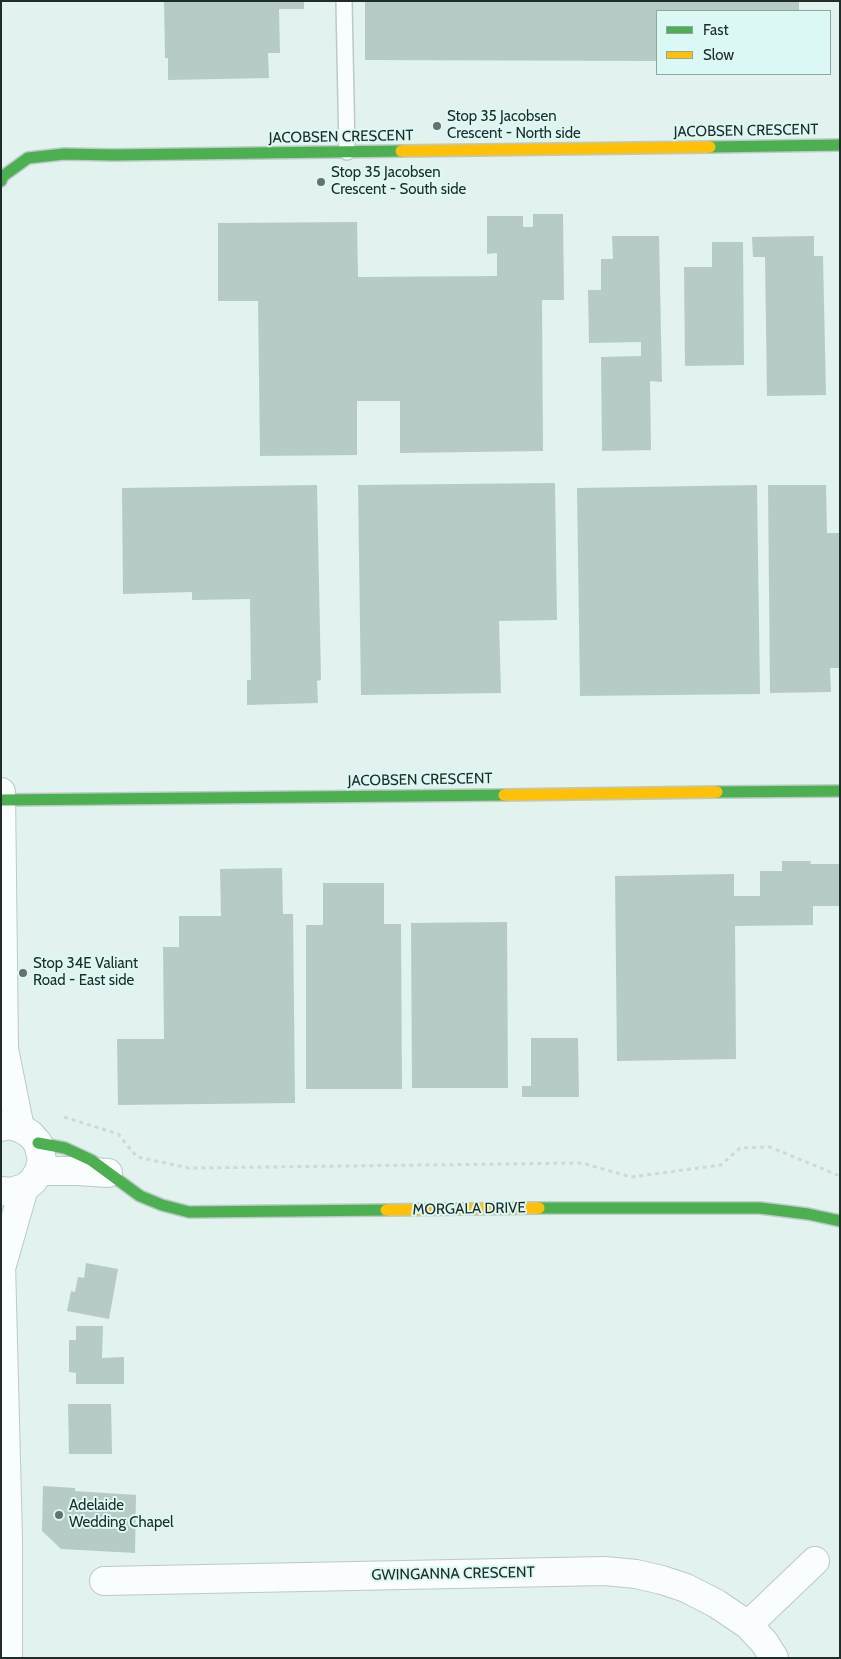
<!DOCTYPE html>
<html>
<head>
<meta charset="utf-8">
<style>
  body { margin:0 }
  #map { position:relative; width:841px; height:1659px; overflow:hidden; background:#e1f2ef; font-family:Cabin,sans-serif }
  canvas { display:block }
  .frame { position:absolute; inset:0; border:2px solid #202c2a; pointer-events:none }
  .legend { position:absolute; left:656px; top:10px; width:175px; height:65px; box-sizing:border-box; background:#dbf8f4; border:1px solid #90a6a3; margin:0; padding:6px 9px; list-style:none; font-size:15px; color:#202c2a }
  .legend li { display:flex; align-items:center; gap:10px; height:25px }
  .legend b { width:25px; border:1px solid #90a6a3 }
</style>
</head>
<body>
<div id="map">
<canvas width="841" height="1659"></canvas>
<div class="frame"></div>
<ul class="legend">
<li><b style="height:6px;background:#4caf50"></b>Fast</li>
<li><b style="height:6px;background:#ffc107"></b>Slow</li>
</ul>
</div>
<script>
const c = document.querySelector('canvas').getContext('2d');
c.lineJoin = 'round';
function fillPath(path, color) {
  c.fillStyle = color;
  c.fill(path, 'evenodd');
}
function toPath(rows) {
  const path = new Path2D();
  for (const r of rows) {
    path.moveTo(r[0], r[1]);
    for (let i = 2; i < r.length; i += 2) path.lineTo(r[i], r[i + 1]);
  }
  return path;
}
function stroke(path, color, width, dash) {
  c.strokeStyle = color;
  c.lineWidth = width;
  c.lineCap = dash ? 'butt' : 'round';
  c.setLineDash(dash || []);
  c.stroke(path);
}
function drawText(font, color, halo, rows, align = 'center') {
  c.font = font + ' Cabin,sans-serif';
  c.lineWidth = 4;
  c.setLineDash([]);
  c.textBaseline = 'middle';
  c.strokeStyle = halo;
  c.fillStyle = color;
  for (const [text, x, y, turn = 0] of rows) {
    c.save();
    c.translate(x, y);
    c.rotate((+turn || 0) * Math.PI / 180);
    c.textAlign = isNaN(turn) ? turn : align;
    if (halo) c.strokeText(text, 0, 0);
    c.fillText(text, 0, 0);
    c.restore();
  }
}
fillPath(toPath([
  [164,1,304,1,304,9,279,9,280,53,268,53,269,78,168,80,168,58,165,58],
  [365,1,799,1,799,11,657,11,657,61,365,60],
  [533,214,563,214,564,300,542,300,543,451,400,453,400,401,357,401,357,455,260,456,258,301,218,301,218,223,357,222,358,277,497,276,497,253,487,254,487,216,523,216,523,227,533,227],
  [612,236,659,236,662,382,650,381,651,450,602,451,601,357,641,356,641,342,589,343,588,290,601,290,601,259,613,259],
  [814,236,814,256,823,256,826,395,767,396,765,257,753,257,752,237],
  [712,242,743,242,744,365,685,366,684,267,712,267],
  [555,483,557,620,499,621,501,693,361,695,358,485],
  [317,485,321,680,317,681,318,703,247,705,247,680,251,680,250,599,192,600,192,592,123,594,122,488],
  [757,485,760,694,580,696,577,488],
  [768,485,826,485,827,533,840,533,840,668,830,668,831,692,770,693],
  [782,861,811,861,810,864,840,864,840,906,813,906,813,925,735,926,736,1059,617,1061,615,876,734,874,734,896,760,896,760,871,782,871],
  [282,868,283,914,293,914,295,1103,118,1105,117,1039,164,1039,163,947,179,947,179,916,221,916,220,869],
  [323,883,384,883,384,924,401,924,402,1089,306,1089,306,925,323,925],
  [507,922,508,1088,412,1088,411,923],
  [531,1038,578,1038,579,1097,522,1097,522,1086,531,1086],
  [86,1263,118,1269,109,1319,67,1311,71,1291,75,1292,78,1277,84,1278],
  [76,1326,103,1326,102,1358,124,1357,124,1384,76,1384,76,1373,69,1372,69,1340,76,1340],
  [68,1404,111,1404,112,1454,69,1454],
  [43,1486,75,1488,75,1491,136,1495,135,1553,61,1549,42,1531]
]), '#b6cbc7');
const lane = toPath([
  [344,1,347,152]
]);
const street = toPath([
  [1,792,4,1049,1,1068],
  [4,1049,20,1128],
  [1,1127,9,1125,20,1128,30,1134,38,1143,42,1160,39,1171,33,1181,24,1188,11,1192,1,1191],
  [39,1171,77,1171,108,1173],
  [1,1263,8,1539,8,1658],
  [2,1265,24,1188],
  [104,1581,605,1571,636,1574,662,1580,686,1588,717,1604,748,1625,764,1642,774,1658],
  [748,1625,815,1561]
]);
const fast = toPath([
  [710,147,840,145],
  [1,181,3,176,28,158,64,154,114,155,401,151],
  [717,792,840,791],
  [1,800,504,795],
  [38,1143,65,1148,91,1160,140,1196,162,1205,189,1212,386,1210],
  [539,1208,760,1208,808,1214,840,1221]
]);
const slow = toPath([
  [401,151,710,147],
  [504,795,717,792],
  [386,1210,539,1208]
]);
stroke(lane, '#bcc9c7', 18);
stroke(street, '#bcc9c7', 30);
stroke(fast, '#bcc9c7', 14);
stroke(slow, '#bcc9c7', 14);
stroke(toPath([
  [64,1117,118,1134,137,1157,189,1168,582,1163,631,1177,721,1165,740,1148,770,1147,840,1176]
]), '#d3d7d6', 3, [4, 4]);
stroke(lane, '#fafdfd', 15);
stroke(street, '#fafdfd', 28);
stroke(fast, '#4caf50', 11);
stroke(slow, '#ffc107', 11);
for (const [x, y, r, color] of [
  [437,126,5,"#64716f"],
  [321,182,5,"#64716f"],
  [23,973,5,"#64716f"],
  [59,1515,5,"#64716f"]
]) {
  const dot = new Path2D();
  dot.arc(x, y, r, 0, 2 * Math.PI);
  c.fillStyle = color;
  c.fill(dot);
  stroke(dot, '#dbf8f4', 2);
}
drawText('15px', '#202c2a', '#dbf8f4', [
  ["Stop 35 Jacobsen",447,117],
  ["Crescent - North side",447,134],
  ["Stop 35 Jacobsen",331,173],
  ["Crescent - South side",331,190],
  ["Stop 34E Valiant",33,964],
  ["Road - East side",33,981],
  ["Adelaide",69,1506],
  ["Wedding Chapel",69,1523]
], 'left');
drawText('15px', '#202c2a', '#dbf8f4', [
  ["JACOBSEN CRESCENT",746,131,-1],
  ["JACOBSEN CRESCENT",341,137,-1],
  ["JACOBSEN CRESCENT",420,780,-1],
  ["MORGALA DRIVE",469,1209,-1],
  ["GWINGANNA CRESCENT",453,1574,-1]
]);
</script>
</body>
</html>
